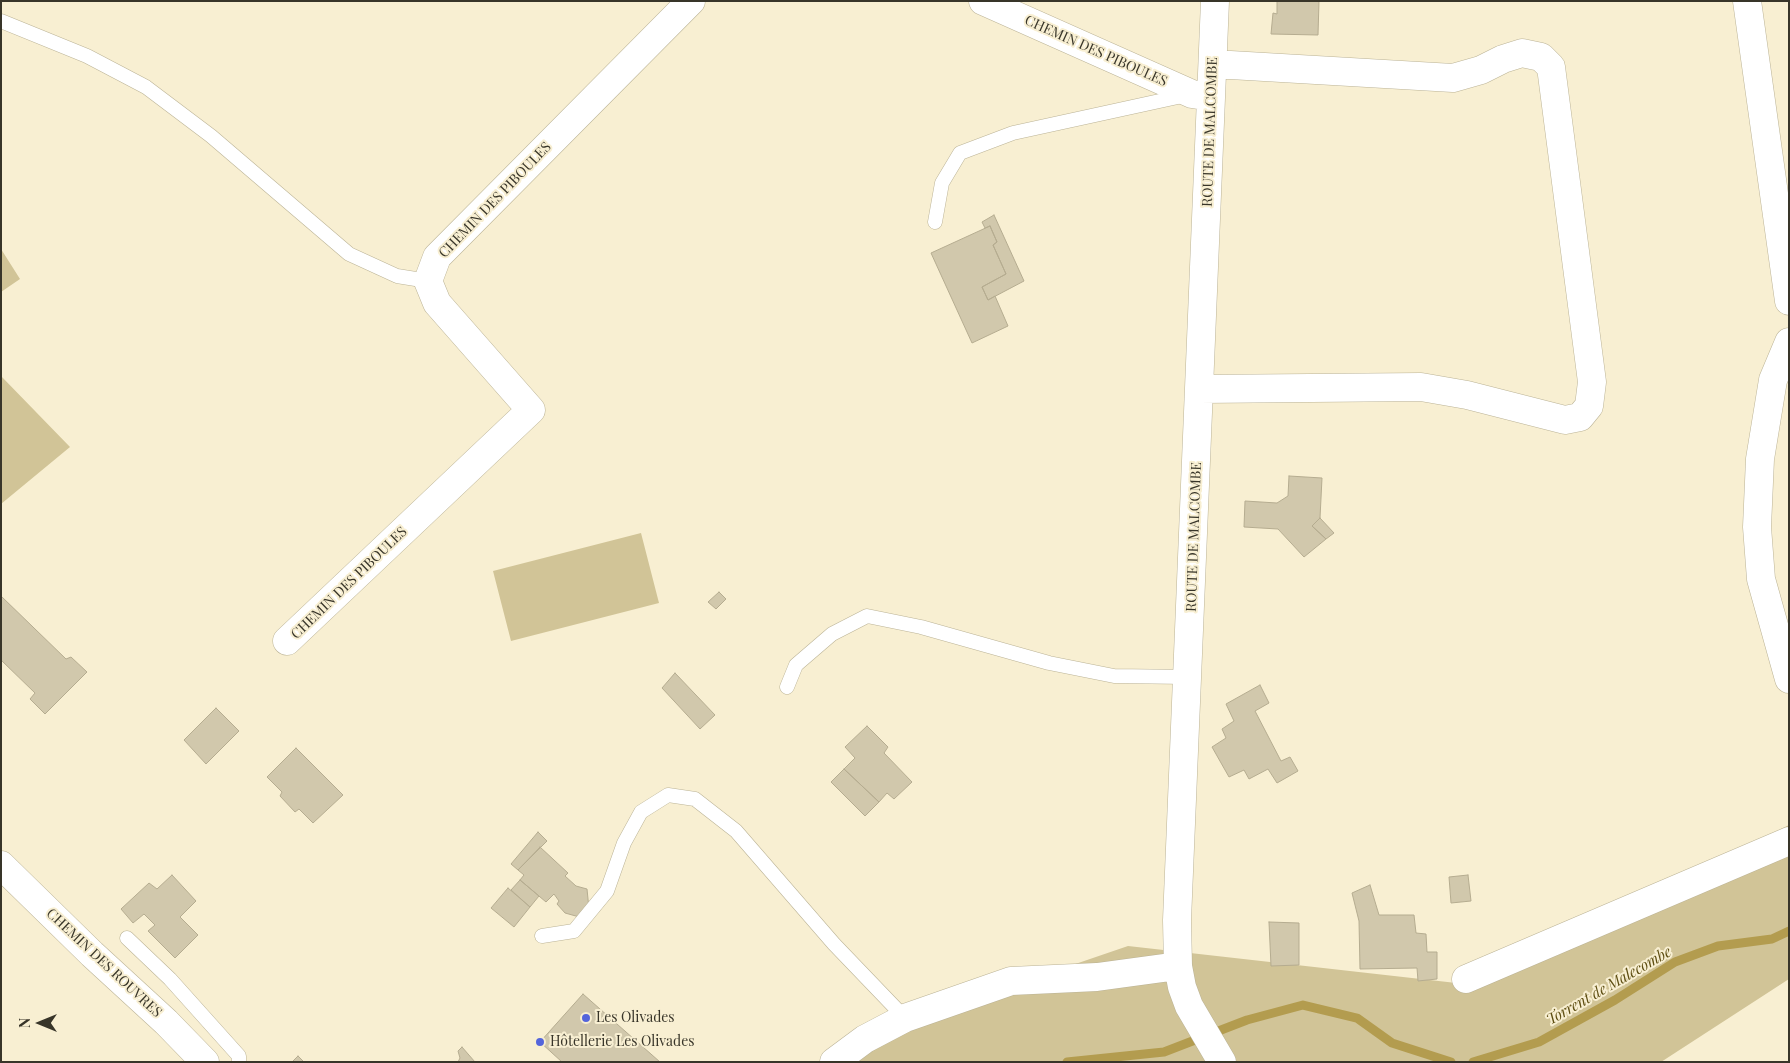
<!DOCTYPE html>
<html>
<head>
<meta charset="utf-8">
<style>
  body { margin:0 }
  #map { position:relative; width:1790px; height:1063px; overflow:hidden; background:#f8efd2; font-family:"Playfair Display",serif }
  canvas { display:block }
  .frame { position:absolute; inset:0; border:2px solid #383529; pointer-events:none }
  .north { position:absolute; left:15px; top:998px; width:50px; height:50px; -webkit-text-stroke:4px #f8efd2; paint-order:stroke; rotate:270deg; font-size:14px; font-weight:700; line-height:20px; text-align:center; color:#383529 }
  .north::after { content:''; display:block; margin:auto; width:18px; height:22px; background:#383529; clip-path:polygon(50% 0,100% 100%,50% 72%,0 100%) }
</style>
</head>
<body>
<div id="map">
<canvas width="1790" height="1063"></canvas>
<div class="frame"></div>
<div class="north">N</div>
</div>
<script>
const c = document.querySelector('canvas').getContext('2d');
c.lineJoin = 'round';
function fillPath(path, color) {
  c.fillStyle = color;
  c.fill(path, 'evenodd');
}
function toPath(rows) {
  const path = new Path2D();
  for (const r of rows) {
    path.moveTo(r[0], r[1]);
    for (let i = 2; i < r.length; i += 2) path.lineTo(r[i], r[i + 1]);
  }
  return path;
}
function stroke(path, color, width, dash) {
  c.strokeStyle = color;
  c.lineWidth = width;
  c.lineCap = dash ? 'butt' : 'round';
  c.setLineDash(dash || []);
  c.stroke(path);
}
function drawText(font, color, halo, rows, align = 'center') {
  c.font = font + ' "Playfair Display",serif';
  c.lineWidth = 4;
  c.setLineDash([]);
  c.textBaseline = 'middle';
  c.strokeStyle = halo;
  c.fillStyle = color;
  for (const [text, x, y, turn = 0] of rows) {
    c.save();
    c.translate(x, y);
    c.rotate((+turn || 0) * Math.PI / 180);
    c.textAlign = isNaN(turn) ? turn : align;
    if (halo) c.strokeText(text, 0, 0);
    c.fillText(text, 0, 0);
    c.restore();
  }
}
fillPath(toPath([
  [1,249,20,279,1,292],
  [1,376,70,447,1,504],
  [641,533,659,603,511,641,493,571],
  [1789,825,1789,979,1661,1062,845,1062,856,1039,1128,946,1474,985]
]), '#d1c497');
stroke(toPath([
  [1067,1062,1164,1052,1247,1020,1303,1005,1357,1018,1392,1043,1451,1062],
  [1473,1062,1539,1042,1615,1000,1675,962,1718,946,1772,939,1789,931]
]), '#b39c4f', 9);
const building = toPath([
  [1277,1,1319,1,1318,35,1271,34,1273,13,1277,14,1277,1],
  [994,215,1024,281,988,300,982,287,1006,274,993,245,997,242,990,226,985,228,982,222,994,215],
  [990,226,997,242,993,245,1006,274,982,287,988,300,995,296,1008,326,972,343,931,253,990,226],
  [1289,476,1322,478,1320,518,1312,526,1326,539,1304,557,1278,529,1244,527,1245,501,1277,503,1288,496,1289,476],
  [1320,518,1334,533,1326,539,1312,526,1320,518],
  [719,592,726,599,716,609,708,602,719,592],
  [1,596,66,659,71,657,87,672,45,714,30,699,35,693,1,660,1,596],
  [675,673,715,715,700,729,662,688,675,673],
  [1260,685,1269,703,1255,711,1281,761,1290,757,1298,771,1277,783,1268,769,1249,779,1244,770,1229,777,1212,747,1226,738,1222,729,1234,721,1226,704,1260,685],
  [216,708,239,731,206,764,184,740,216,708],
  [867,726,888,747,884,753,912,782,894,799,887,793,879,802,844,769,855,758,845,747,867,726],
  [296,748,343,795,313,823,299,809,295,812,280,796,282,792,267,777,296,748],
  [844,769,879,802,865,816,831,782,844,769],
  [538,832,547,841,518,870,511,864,538,832],
  [540,847,568,873,565,876,576,886,587,889,589,909,583,909,583,918,565,913,557,904,559,901,554,894,546,902,520,880,524,875,518,870,540,847],
  [172,875,196,901,180,917,198,935,175,958,148,931,155,925,144,914,133,923,121,909,149,883,157,889,172,875],
  [1468,875,1471,901,1451,903,1449,877,1468,875],
  [520,880,539,896,530,907,511,890,520,880],
  [1370,885,1379,915,1414,915,1416,933,1426,934,1427,952,1437,952,1437,979,1418,981,1417,968,1360,969,1359,921,1352,893,1370,885],
  [508,888,530,907,514,927,491,908,508,888],
  [1269,922,1299,923,1299,965,1271,966,1269,922],
  [583,994,660,1062,562,1062,540,1042,583,994],
  [462,1047,475,1062,458,1062,460,1058,458,1051,462,1047],
  [298,1056,304,1062,292,1062,298,1056]
]);
fillPath(building, '#d1c8ac');
stroke(building, '#b5ac90', 1);
const service = toPath([
  [1,21,87,56,146,87,211,136,349,254,397,276,428,281],
  [935,222,942,183,960,153,1013,133,1187,95],
  [787,687,796,665,832,634,867,616,921,627,1049,663,1114,676,1188,677],
  [542,936,574,931,607,891,624,843,641,812,668,795,695,799,736,831,834,944,905,1018],
  [127,938,170,979,239,1056,239,1062]
]);
const minor = toPath([
  [983,1,1192,94,1211,97],
  [1215,1,1177,920,1178,966,1182,987,1189,1006,1222,1062],
  [1789,342,1773,380,1760,459,1757,527,1761,579,1789,679],
  [1200,389,1421,387,1467,395,1565,420,1580,417,1589,406,1592,382,1551,67,1541,57,1522,53,1503,59,1481,70,1453,78,1213,64],
  [287,641,531,410,437,303,428,281,437,257,691,1],
  [1,865,92,954,166,1022,205,1062],
  [1466,979,1789,841],
  [834,1062,865,1039,905,1018,1011,981,1097,977,1178,966]
]);
const primary = toPath([
  [1747,1,1789,301]
]);
stroke(service, '#bbb396', 15);
stroke(minor, '#bbb396', 29);
stroke(primary, '#bbb396', 29);
stroke(service, '#fff', 14);
stroke(minor, '#fff', 28);
stroke(primary, '#fff', 28);
for (const [x, y, r, color] of [
  [586,1018,5,"#5465db"],
  [540,1042,5,"#5465db"]
]) {
  const dot = new Path2D();
  dot.arc(x, y, r, 0, 2 * Math.PI);
  c.fillStyle = color;
  c.fill(dot);
  stroke(dot, '#f8efd2', 2);
}
drawText('14px', '#383529', '#f8efd2', [
  ["CHEMIN DES PIBOULES",1096,51,24],
  ["ROUTE DE MALCOMBE",1210,132,-88],
  ["CHEMIN DES PIBOULES",495,200,-46],
  ["ROUTE DE MALCOMBE",1194,537,-88],
  ["CHEMIN DES PIBOULES",349,583,-44],
  ["CHEMIN DES ROUVRES",104,963,43]
]);
drawText('14px', '#383529', '#f8efd2', [
  ["Les Olivades",596,1018],
  ["Hôtellerie Les Olivades",550,1042]
], 'left');
drawText('italic 15px', '#5e4e12', '#f8efd2', [
  ["Torrent de Malecombe",1609,986,-30]
]);
</script>
</body>
</html>
